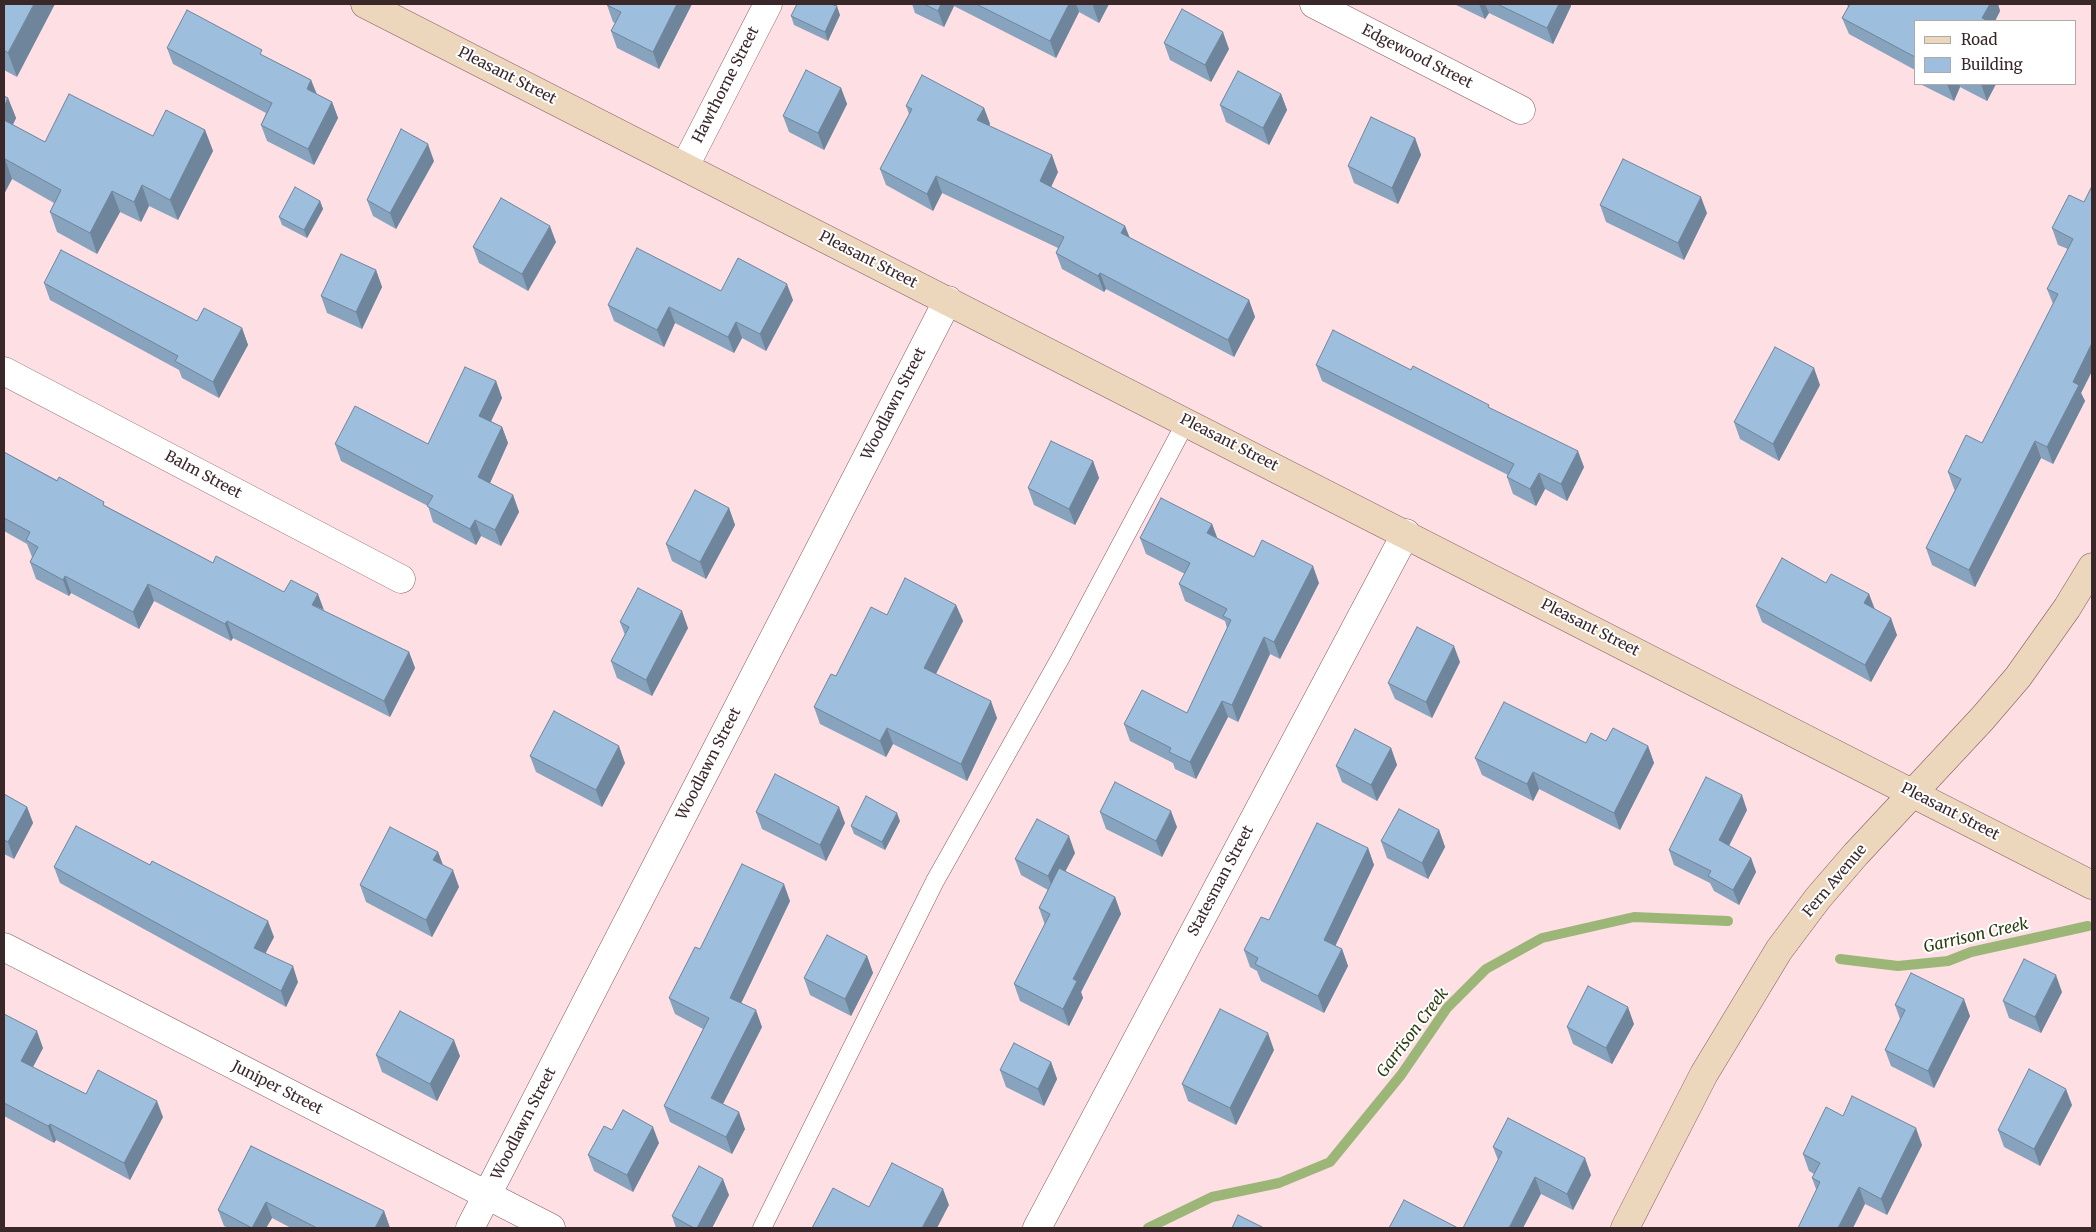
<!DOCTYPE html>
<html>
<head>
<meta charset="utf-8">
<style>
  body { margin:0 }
  #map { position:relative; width:2096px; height:1232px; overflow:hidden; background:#fedfe4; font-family:Merriweather,serif }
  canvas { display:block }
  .frame { position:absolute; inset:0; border:5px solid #3a272a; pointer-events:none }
  .legend { position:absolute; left:1914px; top:20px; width:162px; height:65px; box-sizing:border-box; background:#fff; border:1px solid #b0a9aa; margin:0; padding:6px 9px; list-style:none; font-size:15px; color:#3a272a }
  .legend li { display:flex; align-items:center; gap:10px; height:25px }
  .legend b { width:25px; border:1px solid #b0a9aa }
</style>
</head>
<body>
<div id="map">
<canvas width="2096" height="1232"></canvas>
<div class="frame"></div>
<ul class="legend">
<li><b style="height:6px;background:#ecd7bd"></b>Road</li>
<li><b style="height:14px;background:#9dbedd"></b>Building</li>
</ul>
</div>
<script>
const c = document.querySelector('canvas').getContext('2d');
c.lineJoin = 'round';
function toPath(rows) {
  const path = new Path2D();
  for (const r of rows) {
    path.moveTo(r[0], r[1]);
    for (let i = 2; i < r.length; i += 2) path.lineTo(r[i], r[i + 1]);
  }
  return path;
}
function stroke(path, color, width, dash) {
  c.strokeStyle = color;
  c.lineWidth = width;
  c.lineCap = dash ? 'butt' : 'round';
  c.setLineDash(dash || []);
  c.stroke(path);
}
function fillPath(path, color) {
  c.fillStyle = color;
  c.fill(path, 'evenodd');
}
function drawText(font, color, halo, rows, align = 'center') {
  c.font = font + ' Merriweather,serif';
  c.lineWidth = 4;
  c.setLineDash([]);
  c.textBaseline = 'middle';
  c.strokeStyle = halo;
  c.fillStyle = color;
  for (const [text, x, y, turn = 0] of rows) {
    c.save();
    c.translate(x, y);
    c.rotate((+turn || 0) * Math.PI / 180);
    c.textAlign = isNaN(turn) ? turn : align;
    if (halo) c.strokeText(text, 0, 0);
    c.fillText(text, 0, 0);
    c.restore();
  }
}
stroke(toPath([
  [1840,959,1898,966,1948,961,1971,952,2088,926],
  [1148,1228,1212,1197,1279,1183,1330,1162,1401,1075,1447,1008,1486,969,1542,938,1634,917,1728,921]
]), '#9bb677', 10);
const lane = toPath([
  [762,1228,935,881,1062,655,1186,422]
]);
const street = toPath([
  [1314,4,1521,110],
  [685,166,768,4],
  [4,371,401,579],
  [4,947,551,1228],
  [470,1228,948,300],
  [1037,1228,1406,533]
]);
const secondary = toPath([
  [365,4,2092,885],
  [1625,1228,1704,1074,1779,950,1818,898,1856,854,1982,719,2018,677,2067,608,2092,567]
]);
stroke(lane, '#835960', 19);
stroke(street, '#835960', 29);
stroke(secondary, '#835960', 29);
stroke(lane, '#fff', 18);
stroke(street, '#fff', 28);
stroke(secondary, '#ecd7bd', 28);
fillPath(toPath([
  [4,4,17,77,4,70],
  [608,4,692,4,659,69,617,48,611,31,615,23,613,22,607,5],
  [912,4,1109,4,1099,23,1079,12,1056,58,954,6,944,27,915,13],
  [1454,4,1570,4,1571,6,1553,44,1489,13,1485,19],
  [1847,4,1998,4,2000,11,1995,21,1915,21,1915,70,1849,34,1842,18,1848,7],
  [840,15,828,41,794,25,791,16],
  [1164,43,1229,49,1211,82,1170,60],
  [167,48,264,56,311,80,317,94,332,102,338,118,314,165,267,141,261,125,266,113,173,64],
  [1920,84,1996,84,1987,101,1960,87,1954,101],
  [841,88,847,104,824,150,789,132,783,116],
  [1281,94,1287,110,1269,145,1226,122,1220,105],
  [4,96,8,98,16,118,13,125,45,142,153,136,205,130,213,151,178,220,149,206,141,222,120,212,97,254,57,232,50,212,54,203,12,179,4,194],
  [906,106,984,108,990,124,989,126,1058,172,1051,187,1125,226,1130,238,1249,300,1255,317,1234,357,1106,289,1104,292,1062,269,1056,253,1058,248,942,193,933,211,886,185,880,169,909,114],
  [1415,138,1421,155,1398,204,1354,183,1348,166],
  [434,161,396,229,373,216,367,200],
  [2092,186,2092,371,2081,393,2085,401,2053,464,2041,458,1975,587,1932,565,1926,548,1955,490,1954,489,1948,472,1982,443,2053,304,2047,289,2068,249,2058,245,2052,228,2084,202],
  [320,201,323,209,307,238,282,225,279,217],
  [1600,205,1707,213,1684,260,1606,222],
  [556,242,528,291,479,263,473,247],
  [376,270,382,287,362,329,327,313,321,296],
  [44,283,197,321,242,328,248,345,219,398,182,378,179,370,50,300],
  [721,291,793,300,766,351,742,338,734,353,675,323,664,347,614,321,608,305],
  [1316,365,1411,370,1490,408,1584,467,1567,501,1545,489,1536,506,1513,494,1507,477,1508,475,1322,381],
  [496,381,502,398,491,421,502,427,508,443,490,483,513,495,519,512,501,546,481,536,476,545,433,522,428,506,341,461,335,444,428,444],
  [1820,385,1779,461,1740,439,1734,422],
  [4,452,213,563,284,592,409,652,415,668,390,717,233,638,231,641,154,601,139,629,71,593,69,596,36,579,30,562,32,557,27,544,4,531],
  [1093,461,1099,478,1075,525,1034,505,1028,488],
  [729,508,735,525,706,579,672,561,666,544],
  [1212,524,1217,538,1254,557,1319,583,1280,659,1270,654,1238,722,1228,717,1196,779,1175,769,1173,763,1130,741,1124,724,1187,713,1227,628,1225,621,1185,601,1179,584,1185,574,1146,554,1140,538],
  [1826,583,1869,594,1875,609,1897,635,1871,682,1762,622,1756,606],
  [956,605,963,621,936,674,997,718,967,781,893,744,886,757,820,724,814,707,836,676,887,615],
  [620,622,688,628,652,696,617,678,611,661,625,635],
  [1460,662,1432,718,1395,699,1388,683],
  [1606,741,1648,746,1654,763,1620,830,1539,789,1533,801,1482,775,1475,758],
  [1391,748,1397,765,1377,801,1342,782,1336,766],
  [530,756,625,763,602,807,536,772],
  [4,794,27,807,33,823,14,859,4,854],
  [1747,810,1729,846,1751,858,1756,872,1739,905,1714,891,1710,883,1674,865,1669,850],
  [756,812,845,823,826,861,762,829],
  [1100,812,1177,827,1162,857,1106,829],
  [900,821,885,850,854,834,851,826],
  [1439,830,1445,847,1428,879,1387,858,1381,841],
  [1368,848,1374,865,1335,946,1342,949,1348,966,1324,1013,1261,981,1257,971,1250,967,1244,950,1269,920],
  [438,852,443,865,459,887,432,937,366,902,360,885],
  [1075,853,1065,871,1115,897,1121,914,1081,992,1083,998,1069,1026,1020,1001,1014,984,1045,925,1039,908,1048,890,1021,875,1015,859],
  [54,867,274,937,265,953,298,982,286,1007,60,883],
  [790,901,741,1003,762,1027,723,1104,745,1129,732,1154,670,1122,664,1106,703,1029,675,1014,669,998,700,949],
  [867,956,873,973,851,1016,810,995,804,978],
  [2062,992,2041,1033,2009,1018,2003,1001],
  [1895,1005,1970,1016,1934,1088,1891,1066,1885,1050,1900,1019],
  [4,1014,43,1048,33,1067,86,1094,163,1117,130,1180,56,1140,54,1143,4,1116],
  [1634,1024,1612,1064,1573,1044,1567,1027],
  [1274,1050,1236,1125,1188,1101,1182,1084],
  [376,1055,460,1056,437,1101,382,1072],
  [1051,1062,1057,1079,1044,1106,1006,1087,1000,1070],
  [2072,1105,2040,1166,2004,1147,1998,1130],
  [1843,1116,1922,1145,1887,1215,1865,1204,1816,1189,1812,1178,1814,1174,1809,1171,1803,1154],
  [612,1130,659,1143,633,1192,594,1171,588,1155],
  [251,1146,384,1211,390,1228,291,1228,272,1218,266,1228,228,1228,224,1226,218,1210],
  [1493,1147,1591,1175,1573,1210,1541,1194,1498,1160],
  [729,1195,712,1228,676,1228,672,1216]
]), '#87a3be');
fillPath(toPath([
  [34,4,55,4,17,77,8,53],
  [677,4,692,4,659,69,653,52],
  [941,4,953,4,954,6,944,27,938,11],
  [1069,4,1076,4,1079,12,1056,58,1050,41],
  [1095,4,1109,4,1099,23,1093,6],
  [1479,4,1485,4,1489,13,1485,19],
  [1559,4,1570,4,1571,6,1553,44,1547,28],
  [1990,4,1998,4,2000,11,1995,21,1983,21,1982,18],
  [837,6,840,15,828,41,825,32],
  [1223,32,1229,49,1211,82,1205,65],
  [311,80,317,96,307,89],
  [1947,84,1959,84,1960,87,1954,101],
  [1981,84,1996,84,1987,101],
  [841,88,847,104,824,150,818,133],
  [1281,94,1287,110,1269,145,1263,128],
  [8,98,16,118,6,138,4,132,4,107],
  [332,102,338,118,314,165,308,149],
  [984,108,990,124,983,137,977,120],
  [205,130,213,151,178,220,170,200],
  [1415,138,1421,155,1398,204,1392,188],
  [428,144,434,161,396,229,390,213],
  [1052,155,1058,172,1046,198,1040,181],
  [5,159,12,179,4,194,4,160],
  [936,176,942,193,933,211,927,194],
  [142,185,149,206,141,222,134,202],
  [112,191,120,212,97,254,90,233],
  [1701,197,1707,213,1684,260,1678,243],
  [320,201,323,209,307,238,304,230],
  [550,226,556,242,528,291,522,274],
  [1125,226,1131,242,1121,233],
  [376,270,382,287,362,329,356,312],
  [1100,273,1106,289,1104,292,1098,276],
  [787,284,793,300,766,351,760,334],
  [1249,300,1255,317,1234,357,1228,340],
  [669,307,675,323,664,347,657,330],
  [736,322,742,338,734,353,728,337],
  [242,328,248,345,219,398,213,382],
  [2092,343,2092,371,2081,393,2085,401,2053,464,2047,447,2073,382],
  [1814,368,1820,385,1779,461,1773,444],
  [496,381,502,398,486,432,479,416],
  [502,427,508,443,485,494,478,477],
  [2035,441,2041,458,1975,587,1969,570],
  [1578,451,1584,467,1567,501,1561,484],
  [1093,461,1099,478,1075,525,1069,509],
  [1539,473,1545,489,1536,506,1530,489],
  [513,495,519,512,501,546,495,530],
  [729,508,735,525,706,579,700,562],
  [475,520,481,536,476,545,470,529],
  [1212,524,1218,540,1207,533],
  [1313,566,1319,583,1280,659,1274,642],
  [65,576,71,593,69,596,63,580],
  [148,584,154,601,139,629,133,612],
  [318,594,324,610,312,605],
  [1869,594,1875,611,1864,603],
  [956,605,963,621,930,685,924,668],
  [682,611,688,628,652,696,646,680],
  [1891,618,1897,635,1871,682,1865,665],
  [227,621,233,638,231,641,225,624],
  [1264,637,1270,654,1238,722,1232,705],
  [1454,646,1460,662,1432,718,1426,702],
  [409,652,415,668,390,717,384,701],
  [991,701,997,718,967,781,961,764],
  [1222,701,1228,717,1196,779,1190,762],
  [887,728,893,744,886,757,880,741],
  [619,746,625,763,602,807,596,790],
  [1648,746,1654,763,1620,830,1614,813],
  [1391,748,1397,765,1377,801,1371,785],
  [1533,772,1539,789,1533,801,1527,784],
  [1742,795,1747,810,1724,855,1719,840],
  [27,807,33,823,14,859,8,842],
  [839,807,845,823,826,861,820,845],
  [1171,811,1177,827,1162,857,1156,841],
  [897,813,900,821,885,850,882,842],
  [1439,830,1445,847,1428,879,1422,863],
  [1069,836,1075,853,1054,893,1048,876],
  [1368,848,1374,865,1330,957,1324,940],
  [438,852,444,868,433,860],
  [1751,858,1756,872,1739,905,1733,890],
  [453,870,459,887,432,937,426,920],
  [784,884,790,901,736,1014,730,998],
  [1115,897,1121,914,1081,992,1083,998,1069,1026,1063,1009,1073,979],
  [268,921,274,937,260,964,254,948],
  [1342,949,1348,966,1324,1013,1318,996],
  [867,956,873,973,851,1016,845,999],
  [293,966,298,982,286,1007,281,991],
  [2056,975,2062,992,2041,1033,2035,1017],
  [1964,999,1970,1016,1934,1088,1928,1071],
  [1628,1007,1634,1024,1612,1064,1606,1048],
  [756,1010,762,1027,717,1115,711,1098],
  [37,1031,43,1048,27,1078,21,1061],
  [1268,1033,1274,1050,1236,1125,1230,1108],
  [454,1040,460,1056,437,1101,430,1084],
  [1051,1062,1057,1079,1044,1106,1038,1089],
  [2066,1089,2072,1105,2040,1166,2034,1149],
  [157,1101,163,1117,130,1180,124,1163],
  [739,1112,745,1129,732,1154,726,1137],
  [50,1124,56,1140,54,1143,48,1126],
  [653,1127,659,1143,633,1192,627,1175],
  [1916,1128,1922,1145,1887,1215,1881,1199],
  [1585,1158,1591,1175,1573,1210,1567,1194],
  [1535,1177,1541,1194,1523,1228,1509,1228],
  [723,1179,729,1195,712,1228,697,1228],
  [1859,1187,1865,1204,1853,1228,1838,1228],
  [943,1189,949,1205,937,1228,922,1228],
  [266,1202,272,1218,266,1228,252,1228],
  [384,1211,390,1228,375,1228]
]), '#6e859b');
const building = toPath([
  [4,4,34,4,8,53,4,50,4,4],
  [608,4,677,4,653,52,611,31,621,12,607,5,608,4],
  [797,4,831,4,837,6,825,32,791,16,797,4],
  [924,4,941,4,938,11,924,4],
  [976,4,1069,4,1050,41,976,4],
  [1497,4,1559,4,1547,28,1497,4],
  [1850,4,1990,4,1982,18,1988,21,1915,21,1915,57,1842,18,1850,4],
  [1182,9,1223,32,1205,65,1164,43,1182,9],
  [187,10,262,50,260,54,311,80,307,89,332,102,308,149,261,125,272,103,167,48,187,10],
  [806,70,841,88,818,133,783,116,806,70],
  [1238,71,1281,94,1263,128,1220,105,1238,71],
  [922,75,984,108,977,120,1052,155,1040,181,1125,226,1121,233,1249,300,1228,340,1100,273,1098,276,1056,253,1064,237,936,176,927,194,880,169,912,109,906,106,922,75],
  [69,94,153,136,166,110,205,130,170,200,142,185,134,202,112,191,90,233,50,212,61,190,5,159,4,160,4,120,45,142,69,94],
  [4,96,8,98,4,107,4,96],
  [1371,117,1415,138,1392,188,1348,166,1371,117],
  [401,129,428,144,390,213,367,200,401,129],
  [1623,159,1701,197,1678,243,1600,205,1623,159],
  [2092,186,2092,343,2073,382,2079,385,2047,447,2035,441,1969,570,1926,548,1961,479,1948,472,1966,435,1982,443,2058,294,2047,289,2073,239,2052,228,2069,195,2084,202,2092,186],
  [295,187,320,201,304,230,279,217,295,187],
  [501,198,550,226,522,274,473,247,501,198],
  [637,248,721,291,738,258,787,284,760,334,736,322,728,337,669,307,657,330,608,305,637,248],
  [61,250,197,321,204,308,242,328,213,382,175,361,178,356,44,283,61,250],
  [341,254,376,270,356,312,321,296,341,254],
  [1333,330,1411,370,1413,366,1489,405,1488,407,1578,451,1561,484,1539,473,1530,489,1507,477,1514,464,1316,365,1333,330],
  [1775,347,1814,368,1773,444,1734,422,1775,347],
  [465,367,496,381,479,416,502,427,478,477,513,495,495,530,475,520,470,529,427,506,433,496,335,444,355,406,428,444,465,367],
  [1051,441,1093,461,1069,509,1028,488,1051,441],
  [4,452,57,481,59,477,104,502,103,505,213,563,216,556,284,592,291,580,318,594,312,605,409,652,384,701,227,621,225,624,148,584,133,612,65,576,63,580,30,562,38,547,26,540,30,532,4,518,4,452],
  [695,490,729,508,700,562,666,544,695,490],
  [1161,498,1212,524,1207,533,1254,557,1262,540,1313,566,1274,642,1264,637,1232,705,1222,701,1190,762,1169,752,1171,748,1124,724,1142,690,1187,713,1231,620,1223,616,1227,609,1179,584,1190,563,1140,538,1161,498],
  [1782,558,1826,583,1831,574,1869,594,1864,603,1891,618,1865,665,1756,606,1782,558],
  [905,578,956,605,924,668,991,701,961,764,887,728,880,741,814,707,831,674,836,676,871,607,887,615,905,578],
  [638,588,682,611,646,680,611,661,629,627,620,622,638,588],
  [1417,627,1454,646,1426,702,1388,683,1417,627],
  [1504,702,1586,743,1591,733,1606,741,1613,728,1648,746,1614,813,1533,772,1527,784,1475,758,1504,702],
  [554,711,619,746,596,790,530,756,554,711],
  [1355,729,1391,748,1371,785,1336,766,1355,729],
  [775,774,839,807,820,845,756,812,775,774],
  [1706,777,1742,795,1719,840,1751,858,1733,890,1708,876,1711,871,1669,850,1706,777],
  [1115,782,1171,811,1156,841,1100,812,1115,782],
  [4,794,27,807,8,842,4,840,4,794],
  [866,796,897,813,882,842,851,826,866,796],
  [1399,809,1439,830,1422,863,1381,841,1399,809],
  [1037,819,1069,836,1048,876,1015,859,1037,819],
  [1317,823,1368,848,1324,940,1342,949,1318,996,1255,964,1258,958,1244,950,1261,917,1269,920,1317,823],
  [76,826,150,865,152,861,187,879,268,921,254,948,293,966,281,991,54,867,76,826],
  [390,827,438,852,433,860,453,870,426,920,360,885,390,827],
  [742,864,784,884,730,998,756,1010,711,1098,739,1112,726,1137,664,1106,709,1018,669,998,695,947,700,949,742,864],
  [1059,868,1115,897,1073,979,1077,981,1063,1009,1014,984,1050,914,1039,908,1059,868],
  [827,935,867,956,845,999,804,978,827,935],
  [2024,959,2056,975,2035,1017,2003,1001,2024,959],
  [1911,973,1964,999,1928,1071,1885,1050,1905,1010,1895,1005,1911,973],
  [1588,986,1628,1007,1606,1048,1567,1027,1588,986],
  [1220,1009,1268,1033,1230,1108,1182,1084,1220,1009],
  [400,1011,454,1040,430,1084,376,1055,400,1011],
  [4,1014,37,1031,21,1061,86,1094,98,1070,157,1101,124,1163,50,1124,48,1126,4,1103,4,1014],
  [1014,1043,1051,1062,1038,1089,1000,1070,1014,1043],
  [2029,1069,2066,1089,2034,1149,1998,1130,2029,1069],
  [1852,1096,1916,1128,1881,1199,1859,1187,1838,1228,1798,1228,1820,1182,1812,1178,1820,1163,1803,1154,1826,1107,1843,1116,1852,1096],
  [623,1110,653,1127,627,1175,588,1155,604,1126,612,1130,623,1110],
  [1508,1118,1585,1158,1567,1194,1535,1177,1509,1228,1463,1228,1502,1152,1493,1147,1508,1118],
  [251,1146,384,1211,375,1228,317,1228,266,1202,252,1228,218,1210,251,1146],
  [892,1163,943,1189,922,1228,812,1228,833,1188,869,1207,892,1163],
  [699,1166,723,1179,697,1228,694,1228,672,1216,699,1166],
  [1404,1200,1458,1228,1389,1228,1404,1200],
  [1238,1215,1264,1228,1232,1228,1238,1215]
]);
fillPath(building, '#9dbedd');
stroke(building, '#6e859b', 1);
drawText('15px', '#3a272a', '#fff', [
  ["Edgewood Street",1417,57,27],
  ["Pleasant Street",507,76,27],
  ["Hawthorne Street",726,85,-63],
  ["Pleasant Street",868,260,27],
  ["Woodlawn Street",894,404,-63],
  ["Pleasant Street",1229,443,27],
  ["Balm Street",203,475,28],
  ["Pleasant Street",1590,628,27],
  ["Woodlawn Street",709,764,-63],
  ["Pleasant Street",1950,812,27],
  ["Statesman Street",1221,881,-62],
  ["Fern Avenue",1835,881,-50],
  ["Juniper Street",277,1088,27],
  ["Woodlawn Street",524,1124,-63]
]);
drawText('italic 16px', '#2b3d0e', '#fff', [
  ["Garrison Creek",1976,936,-13],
  ["Garrison Creek",1413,1033,-53]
]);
</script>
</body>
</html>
